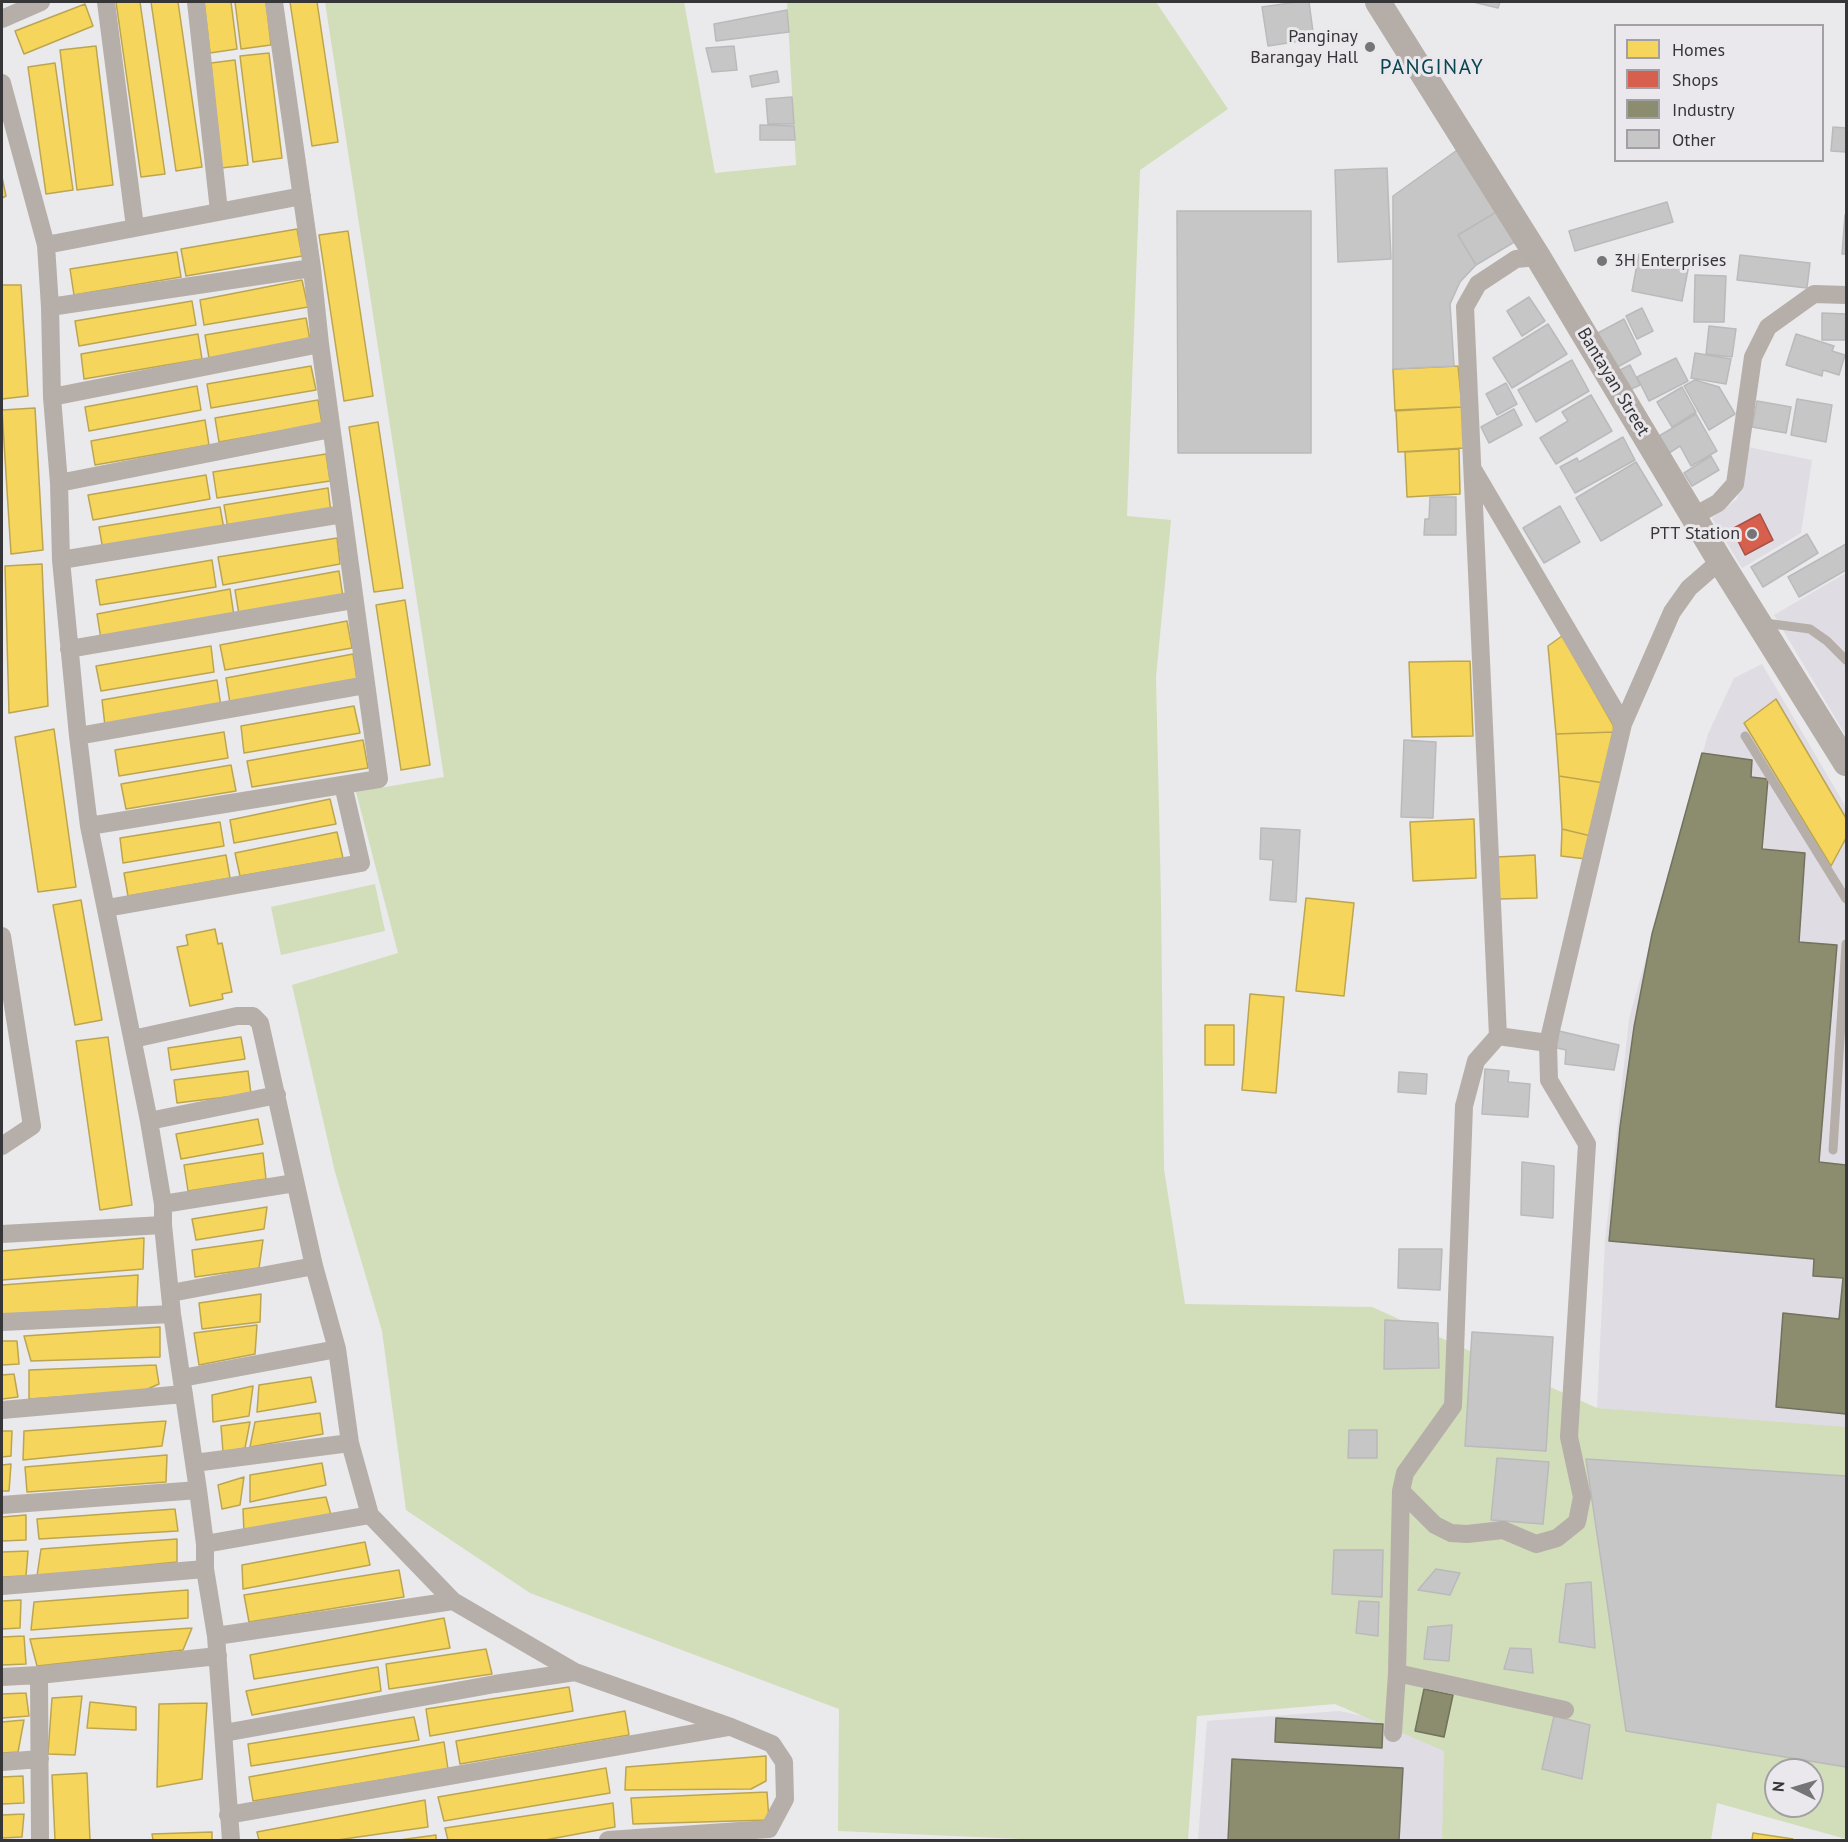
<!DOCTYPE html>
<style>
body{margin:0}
#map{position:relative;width:1848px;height:1842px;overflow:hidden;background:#eae9eb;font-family:"PT Sans",sans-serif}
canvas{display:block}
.frame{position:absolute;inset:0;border:3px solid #363537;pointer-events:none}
.legend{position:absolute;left:1614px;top:24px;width:210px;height:138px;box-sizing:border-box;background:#eae8ec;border:2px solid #a2a0a4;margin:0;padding:8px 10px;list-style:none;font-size:18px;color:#363537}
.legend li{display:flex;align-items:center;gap:12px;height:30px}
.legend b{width:30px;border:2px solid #a2a0a4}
.north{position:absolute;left:1764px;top:1758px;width:60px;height:60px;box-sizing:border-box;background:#eae8ec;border:2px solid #a2a0a4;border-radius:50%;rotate:275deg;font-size:16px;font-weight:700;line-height:24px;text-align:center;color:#363537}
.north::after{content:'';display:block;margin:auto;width:21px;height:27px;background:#757476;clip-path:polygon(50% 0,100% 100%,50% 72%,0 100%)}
</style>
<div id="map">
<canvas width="1848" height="1842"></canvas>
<div class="frame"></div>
<ul class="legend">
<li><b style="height:16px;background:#f6d55c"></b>Homes</li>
<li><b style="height:16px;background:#d6604d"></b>Shops</li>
<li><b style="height:16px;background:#8c8c6e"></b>Industry</li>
<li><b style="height:16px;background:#c7c6c7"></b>Other</li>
</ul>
<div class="north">N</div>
</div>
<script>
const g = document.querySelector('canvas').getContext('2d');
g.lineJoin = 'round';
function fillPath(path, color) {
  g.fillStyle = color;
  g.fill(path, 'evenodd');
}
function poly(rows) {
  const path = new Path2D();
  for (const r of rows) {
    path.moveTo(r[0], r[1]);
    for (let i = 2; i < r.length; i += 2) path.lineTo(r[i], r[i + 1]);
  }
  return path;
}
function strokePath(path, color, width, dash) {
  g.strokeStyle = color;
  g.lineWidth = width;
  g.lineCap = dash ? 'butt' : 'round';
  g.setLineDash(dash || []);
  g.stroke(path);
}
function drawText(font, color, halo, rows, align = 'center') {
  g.font = font + ' "PT Sans",sans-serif';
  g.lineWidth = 6;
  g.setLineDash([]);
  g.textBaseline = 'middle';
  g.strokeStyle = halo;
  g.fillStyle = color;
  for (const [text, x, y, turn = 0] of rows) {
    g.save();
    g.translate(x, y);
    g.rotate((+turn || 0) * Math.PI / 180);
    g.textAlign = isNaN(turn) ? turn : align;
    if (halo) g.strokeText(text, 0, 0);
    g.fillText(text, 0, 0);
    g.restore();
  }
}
const built = poly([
 [1748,447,1812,460,1801,533,1742,568,1712,518,1737,499],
 [1846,573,1846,736,1774,615],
 [1762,664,1846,807,1846,1431,1597,1408,1605,1241,1629,1019,1708,734,1734,678],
 [1339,1711,1450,1734,1446,1840,1198,1840,1207,1721]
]);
const green = poly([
 [325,2,684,2,715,173,796,165,787,2,1156,2,1228,109,1140,170,1127,516,1171,520,1156,677,1161,901,1164,1169,1185,1304,1372,1307,1597,1408,1846,1427,1846,1839,1717,1803,1711,1840,1442,1840,1444,1751,1335,1704,1197,1716,1188,1840,1046,1840,838,1831,839,1709,530,1593,406,1510,382,1331,335,1172,292,985,398,953,356,792,444,777],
 [1776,1770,1812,1770,1812,1806,1776,1806],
 [375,884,385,931,281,955,271,907]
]);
const homes = poly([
 [116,2,140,2,165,174,141,177,116,2],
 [151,2,178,2,202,167,176,171,151,2],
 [204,2,231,2,237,49,210,53,204,2],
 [235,2,266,2,271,45,241,49,235,2],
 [290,2,317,2,338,142,312,146,290,2],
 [85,4,93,26,24,54,15,31,85,4],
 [96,46,113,185,77,190,60,50,96,46],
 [269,53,282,158,253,162,240,56,269,53],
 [235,60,248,165,221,168,211,63,235,60],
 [55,63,73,190,46,194,28,67,55,63],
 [2,177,6,196,2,198,2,177],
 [297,229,302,256,186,276,181,249,297,229],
 [348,231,373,396,344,401,319,235,348,231],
 [177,252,181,277,74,295,70,269,177,252],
 [302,280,308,307,204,325,200,300,302,280],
 [2,285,21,285,28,396,2,399,2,285],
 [192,301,196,325,79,346,75,321,192,301],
 [306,318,310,340,209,358,205,335,306,318],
 [198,334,202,359,84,379,81,354,198,334],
 [311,366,316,390,211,408,207,384,311,366],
 [1458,366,1462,407,1395,411,1393,369,1458,366],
 [197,386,201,410,89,431,85,407,197,386],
 [318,400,322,424,219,442,215,418,318,400],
 [1462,407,1465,448,1398,452,1396,410,1462,407],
 [35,408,43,550,11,554,2,410,35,408],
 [205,420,209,445,95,465,91,441,205,420],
 [378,422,403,588,374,592,349,427,378,422],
 [1459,449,1460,494,1407,497,1405,452,1459,449],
 [326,454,330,481,217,498,213,472,326,454],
 [206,475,210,499,93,520,88,495,206,475],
 [328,488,331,513,228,529,224,505,328,488],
 [220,507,224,529,103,550,99,527,220,507],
 [337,538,340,564,223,585,218,557,337,538],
 [212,560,216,587,100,605,96,580,212,560],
 [42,564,48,706,9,713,5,566,42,564],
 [339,571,343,597,239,615,235,590,339,571],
 [230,589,234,616,101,639,97,614,230,589],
 [405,600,430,765,401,770,376,605,405,600],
 [347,621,352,648,225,670,220,645,347,621],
 [1562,636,1613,725,1614,732,1556,734,1548,646,1562,636],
 [211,646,214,672,101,691,96,666,211,646],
 [353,654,357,680,230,703,226,678,353,654],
 [1470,661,1473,736,1412,737,1409,662,1470,661],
 [217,680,221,707,105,726,102,700,217,680],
 [1776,699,1846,818,1846,838,1831,866,1744,723,1776,699],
 [354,706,360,733,244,753,241,726,354,706],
 [54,729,76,887,38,892,15,737,54,729],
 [224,732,228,758,119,776,115,750,224,732],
 [1614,732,1604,783,1559,776,1556,734,1614,732],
 [363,740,368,768,252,787,247,761,363,740],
 [231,765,236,791,126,809,121,784,231,765],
 [1559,776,1604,783,1591,836,1562,829,1559,776],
 [330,799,336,824,234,843,230,820,330,799],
 [1474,819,1476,878,1413,881,1410,822,1474,819],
 [220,822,224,846,123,863,120,838,220,822],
 [1562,829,1591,836,1586,859,1561,856,1562,829],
 [337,832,343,858,240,876,235,853,337,832],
 [226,855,230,878,128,896,124,873,226,855],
 [1535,855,1537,898,1499,899,1497,857,1535,855],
 [1306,898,1354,903,1344,996,1296,991,1306,898],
 [81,900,102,1020,75,1025,53,905,81,900],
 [215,929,218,944,222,943,232,992,222,994,223,999,190,1006,177,947,188,945,186,935,215,929],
 [1250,994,1284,997,1276,1093,1242,1090,1250,994],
 [1205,1025,1234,1025,1234,1065,1205,1065,1205,1025],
 [108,1037,132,1205,100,1210,76,1041,108,1037],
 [241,1037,245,1059,171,1070,168,1048,241,1037],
 [248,1071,251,1094,177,1103,174,1080,248,1071],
 [258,1119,263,1144,181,1159,176,1134,258,1119],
 [263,1153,266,1179,188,1191,184,1165,263,1153],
 [267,1207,264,1229,196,1240,192,1219,267,1207],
 [144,1238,143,1269,2,1280,2,1251,144,1238],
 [263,1240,259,1268,195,1277,192,1250,263,1240],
 [138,1275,137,1307,2,1315,2,1285,138,1275],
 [261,1294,260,1322,202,1329,199,1303,261,1294],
 [257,1325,255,1354,199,1365,194,1333,257,1325],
 [160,1327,160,1357,31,1361,24,1336,160,1327],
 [2,1341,17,1341,19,1364,2,1365,2,1341],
 [156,1365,159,1384,143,1391,29,1399,29,1370,156,1365],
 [14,1374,18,1397,2,1399,2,1375,14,1374],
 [311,1377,316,1402,257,1412,259,1385,311,1377],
 [253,1386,249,1416,213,1422,212,1395,253,1386],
 [320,1413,323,1434,250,1447,255,1422,320,1413],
 [166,1421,162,1446,23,1460,24,1431,166,1421],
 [250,1422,245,1448,223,1452,221,1426,250,1422],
 [2,1431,12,1431,11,1456,2,1457,2,1431],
 [167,1455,166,1482,27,1492,25,1467,167,1455],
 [322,1463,326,1485,250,1502,250,1475,322,1463],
 [11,1464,9,1491,2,1491,2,1465,11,1464],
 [244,1477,240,1505,222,1509,218,1485,244,1477],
 [326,1497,332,1519,244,1533,243,1509,326,1497],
 [175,1509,178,1531,39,1539,37,1519,175,1509],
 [26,1515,26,1540,2,1541,2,1517,26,1515],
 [177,1539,177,1562,37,1576,41,1549,177,1539],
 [365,1542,370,1565,243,1589,242,1565,365,1542],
 [28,1551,26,1576,2,1577,2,1552,28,1551],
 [399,1570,404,1597,249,1622,244,1595,399,1570],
 [188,1590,188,1618,31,1630,34,1602,188,1590],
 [21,1600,20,1628,2,1629,2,1601,21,1600],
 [444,1618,450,1648,254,1679,250,1655,444,1618],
 [192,1628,183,1650,37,1666,30,1639,192,1628],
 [24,1636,26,1664,2,1665,2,1637,24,1636],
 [486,1649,492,1674,389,1689,386,1664,486,1649],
 [378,1667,381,1691,252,1715,246,1691,378,1667],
 [569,1687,573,1711,430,1736,426,1709,569,1687],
 [26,1693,29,1716,2,1718,2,1694,26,1693],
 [82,1696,75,1755,48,1754,52,1698,82,1696],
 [90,1702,136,1707,136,1730,87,1728,90,1702],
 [207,1703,202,1779,157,1787,159,1704,207,1703],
 [625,1711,629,1735,460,1764,456,1741,625,1711],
 [414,1717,419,1740,251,1766,248,1744,414,1717],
 [24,1720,18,1752,2,1753,2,1722,24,1720],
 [444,1742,448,1769,253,1801,249,1777,444,1742],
 [766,1756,766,1781,751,1789,625,1790,626,1767,766,1756],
 [606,1768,610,1793,444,1821,438,1797,606,1768],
 [87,1773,90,1840,55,1840,52,1775,87,1773],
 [23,1776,24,1803,2,1804,2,1777,23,1776],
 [767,1792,769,1820,633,1824,631,1798,767,1792],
 [425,1800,428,1827,337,1840,259,1840,257,1832,425,1800],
 [613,1803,615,1827,545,1840,448,1840,445,1828,613,1803],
 [24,1814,22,1837,2,1838,2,1815,24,1814],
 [212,1832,212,1840,153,1840,152,1834,212,1832],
 [1753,1833,1793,1839,1793,1840,1752,1840,1753,1833],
 [436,1835,436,1840,399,1840,436,1835]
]);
const shops = poly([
 [1760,514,1773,540,1745,555,1732,529,1760,514]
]);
const industry = poly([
 [1702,753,1752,760,1751,777,1768,779,1762,849,1805,853,1799,942,1837,945,1819,1162,1846,1165,1846,1414,1776,1407,1783,1313,1839,1319,1843,1278,1813,1276,1814,1259,1609,1241,1620,1127,1634,1027,1652,934,1702,753],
 [1424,1689,1453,1695,1444,1737,1415,1731,1424,1689],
 [1276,1718,1383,1724,1382,1748,1275,1742,1276,1718],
 [1232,1759,1403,1768,1399,1840,1228,1840,1232,1759]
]);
const building = poly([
 [1297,2,1309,2,1314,39,1268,46,1262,7,1297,2],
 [1473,2,1500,2,1498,8,1473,2],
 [787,10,789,32,716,41,714,24,787,10],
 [734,46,737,70,712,72,706,48,734,46],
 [777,71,779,82,752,87,750,76,777,71],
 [792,97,794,124,768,124,766,99,792,97],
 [760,125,794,126,795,140,760,140,760,125],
 [1833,127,1846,128,1846,152,1831,151,1833,127],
 [1460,148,1498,211,1458,235,1476,265,1460,282,1450,304,1454,366,1393,369,1393,196,1460,148],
 [1387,168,1391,259,1338,262,1335,170,1387,168],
 [1667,202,1673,222,1575,251,1569,231,1667,202],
 [1177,211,1311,211,1311,453,1178,453,1177,211],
 [1498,211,1516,241,1476,265,1458,235,1498,211],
 [1845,215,1846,215,1846,254,1842,254,1845,215],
 [1639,254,1689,264,1682,301,1632,291,1639,254],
 [1740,255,1810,263,1807,288,1737,280,1740,255],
 [1695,275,1726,276,1724,322,1694,322,1695,275],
 [1529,297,1545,321,1522,336,1507,311,1529,297],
 [1642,308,1653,331,1637,339,1626,316,1642,308],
 [1822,313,1846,314,1845,340,1822,340,1822,313],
 [1624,319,1641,354,1614,369,1596,334,1624,319],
 [1548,324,1567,354,1512,388,1493,358,1548,324],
 [1709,326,1736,329,1732,357,1706,354,1709,326],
 [1796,334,1834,346,1832,351,1845,355,1839,375,1823,370,1822,376,1786,365,1796,334],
 [1695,353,1731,359,1726,384,1691,378,1695,353],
 [1676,358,1688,381,1649,401,1637,377,1676,358],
 [1572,360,1589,391,1536,422,1518,390,1572,360],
 [1630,365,1640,385,1627,391,1618,371,1630,365],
 [1695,380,1719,387,1735,414,1709,430,1684,386,1695,380],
 [1506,383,1517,404,1497,415,1486,394,1506,383],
 [1682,387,1696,412,1672,427,1657,402,1682,387],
 [1591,395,1612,431,1556,464,1540,438,1568,421,1562,412,1591,395],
 [1797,399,1832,405,1826,442,1791,435,1797,399],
 [1757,401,1791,407,1786,433,1752,427,1757,401],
 [1514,409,1522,425,1489,443,1481,427,1514,409],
 [1696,414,1717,451,1691,466,1680,446,1669,453,1659,436,1696,414],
 [1623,437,1635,460,1575,493,1560,467,1577,458,1579,462,1623,437],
 [1711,456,1719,470,1692,486,1684,473,1711,456],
 [1636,462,1662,505,1601,541,1576,498,1636,462],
 [1430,497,1456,497,1456,535,1424,535,1425,519,1429,519,1430,497],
 [1560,506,1580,542,1544,563,1523,528,1560,506],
 [1807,534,1818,553,1763,587,1751,567,1807,534],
 [1846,544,1846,570,1799,597,1788,577,1846,544],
 [1404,740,1436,742,1433,818,1401,817,1404,740],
 [1261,828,1300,830,1296,902,1270,900,1273,860,1260,859,1261,828],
 [1559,1031,1619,1045,1614,1070,1565,1064,1566,1050,1557,1048,1559,1031],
 [1485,1069,1509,1071,1508,1082,1530,1084,1528,1117,1482,1114,1485,1069],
 [1399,1072,1427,1074,1426,1094,1398,1092,1399,1072],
 [1522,1162,1554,1166,1553,1218,1521,1215,1522,1162],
 [1399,1249,1442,1249,1440,1290,1398,1288,1399,1249],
 [1385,1320,1438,1323,1439,1368,1384,1369,1385,1320],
 [1472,1332,1553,1337,1546,1451,1465,1446,1472,1332],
 [1349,1430,1377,1430,1377,1458,1348,1458,1349,1430],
 [1497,1458,1549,1462,1543,1524,1491,1520,1497,1458],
 [1586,1459,1846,1476,1846,1767,1626,1731,1586,1459],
 [1334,1550,1383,1550,1382,1597,1332,1594,1334,1550],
 [1436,1569,1460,1573,1450,1595,1418,1590,1436,1569],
 [1591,1582,1595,1648,1559,1642,1566,1584,1591,1582],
 [1359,1601,1379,1602,1378,1636,1356,1633,1359,1601],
 [1452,1625,1449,1661,1424,1659,1428,1627,1452,1625],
 [1510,1648,1531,1649,1533,1673,1504,1669,1510,1648],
 [1554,1716,1590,1725,1582,1779,1542,1769,1554,1716]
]);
const service = poly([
 [1765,623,1810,629,1827,641,1846,660],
 [1745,736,1846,899],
 [1833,1150,1846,944]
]);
const minor = poly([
 [106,2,135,227],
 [196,2,219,211],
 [2,19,41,2],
 [2,83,46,245,50,307,52,397,59,483,61,560,78,736,89,826,149,1121,163,1204,163,1225,172,1314,198,1490,205,1544,205,1569,216,1636,231,1840],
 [46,245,302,196],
 [1538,257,1516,259,1478,284,1465,307,1498,1036,1476,1061,1464,1106,1453,1406,1405,1473,1401,1491,1435,1525,1451,1533,1467,1534,1503,1530,1536,1544,1557,1538,1577,1522,1582,1497,1569,1437,1587,1144,1549,1080,1548,1043,1623,724,1672,612,1689,588,1720,561],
 [50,307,312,268],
 [52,397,320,344],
 [1474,471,1623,724],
 [59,483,331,429],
 [1694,516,1718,503,1735,484,1753,357,1768,327,1814,294,1846,295],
 [61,560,343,514],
 [69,649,354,600],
 [78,736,366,685],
 [89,826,379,779,320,344,312,268,274,2],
 [107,908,361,863,343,785],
 [2,936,32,1126,2,1146],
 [1498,1036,1548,1043],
 [133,1039,237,1016,253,1016,260,1023,314,1266,337,1349,350,1443,370,1515,453,1601,575,1672,731,1727,772,1744,784,1762,785,1799,769,1829,608,1840],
 [149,1121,277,1095],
 [163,1204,295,1183],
 [2,1234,163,1225],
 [171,1293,314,1266],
 [2,1322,172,1314],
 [182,1378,337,1349],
 [2,1410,184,1394],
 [194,1463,350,1443],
 [2,1505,198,1490],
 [205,1544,370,1515],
 [2,1586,205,1569],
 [216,1636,453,1601],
 [1397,1673,1565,1710],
 [39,1675,40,1840],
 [2,1677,39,1675,218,1656],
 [224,1733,495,1684,575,1672],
 [1393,1733,1397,1673,1401,1491],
 [2,1762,40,1759],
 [228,1815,729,1727]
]);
const secondary = poly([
 [1378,2,1538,257,1720,561,1846,763]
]);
const markers = [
 [1370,47,6,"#757476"],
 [1602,261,6,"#757476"],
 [1752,534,6,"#757476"]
];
const poiNames = [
 ["Panginay",1358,37],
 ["Barangay Hall",1358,58],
 ["3H Enterprises",1614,261,"left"],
 ["PTT Station",1740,534]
];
const streetNames = [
 ["Bantayan Street",1613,382,59]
];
const quarterNames = [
 ["PANGINAY",1432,68]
];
fillPath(built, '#e0dce3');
fillPath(green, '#d1deb9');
fillPath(homes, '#f6d55c');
strokePath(homes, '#bca551', 1.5);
fillPath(shops, '#d6604d');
strokePath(shops, '#a65346', 1.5);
fillPath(industry, '#8c8c6e');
strokePath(industry, '#72725e', 1.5);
fillPath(building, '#c7c6c7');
strokePath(building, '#bab9bb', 1.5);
strokePath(service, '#b6aea9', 9);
strokePath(minor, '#b6aea9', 18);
strokePath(secondary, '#b5ada7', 26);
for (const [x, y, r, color] of markers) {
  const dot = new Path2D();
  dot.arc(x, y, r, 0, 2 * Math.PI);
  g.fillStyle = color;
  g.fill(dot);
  strokePath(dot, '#eae8ec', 2);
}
drawText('18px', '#363537', '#eae8ec', poiNames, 'right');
drawText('18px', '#363537', '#eae8ec', streetNames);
g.letterSpacing = '1.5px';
drawText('21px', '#074550', '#eae8ec', quarterNames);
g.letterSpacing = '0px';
</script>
